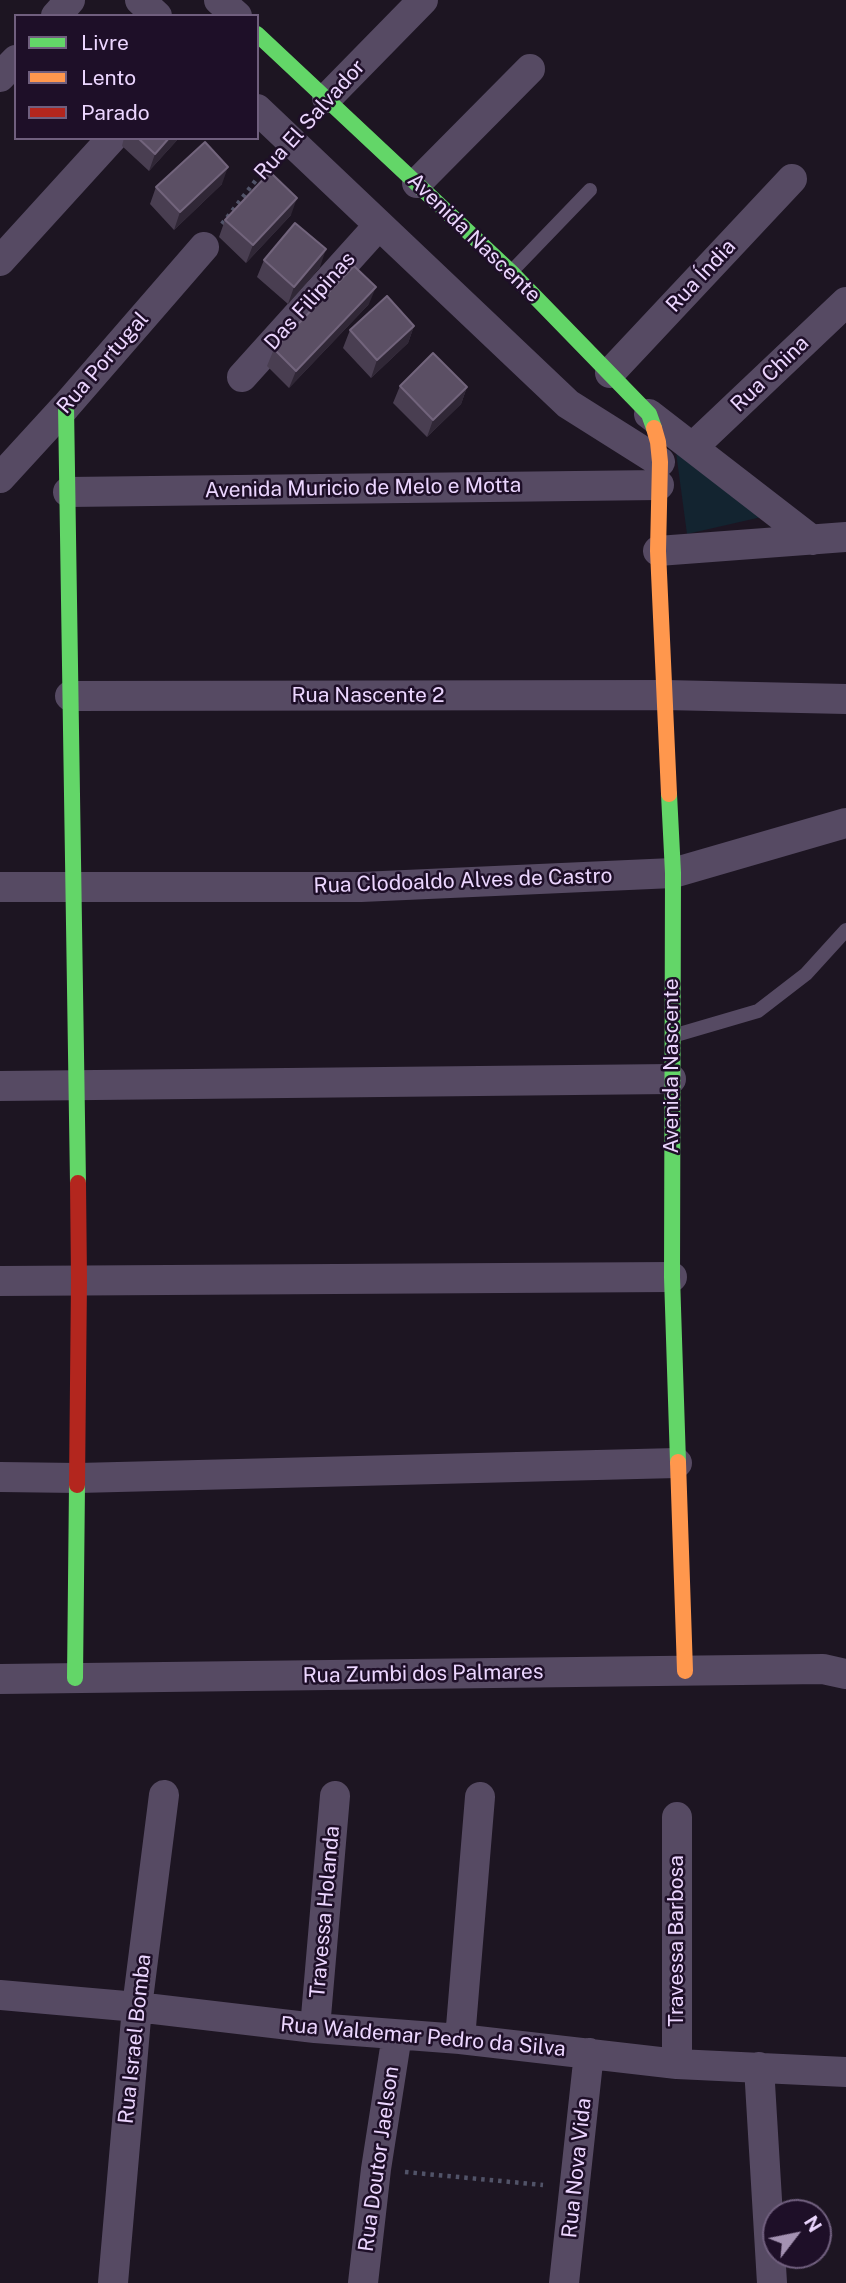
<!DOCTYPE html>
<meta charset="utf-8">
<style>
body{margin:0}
#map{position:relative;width:846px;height:2283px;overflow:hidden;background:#1d1522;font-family:"Public Sans",sans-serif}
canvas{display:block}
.legend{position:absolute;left:14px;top:14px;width:245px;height:126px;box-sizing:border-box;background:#1e0f28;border:2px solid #705f7e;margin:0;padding:9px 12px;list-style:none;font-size:21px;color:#ecd6ff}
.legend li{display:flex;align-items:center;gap:14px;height:35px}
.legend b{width:35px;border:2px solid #705f7e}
.north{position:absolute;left:762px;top:2199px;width:70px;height:70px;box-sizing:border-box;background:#1e0f28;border:2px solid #705f7e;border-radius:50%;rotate:58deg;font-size:19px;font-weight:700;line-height:28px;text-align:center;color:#ecd6ff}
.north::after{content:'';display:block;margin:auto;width:24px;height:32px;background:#a492b2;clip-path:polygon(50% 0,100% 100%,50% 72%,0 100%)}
</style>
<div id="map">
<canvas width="846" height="2283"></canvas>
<ul class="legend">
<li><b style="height:9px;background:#63d668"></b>Livre</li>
<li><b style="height:9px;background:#ff974d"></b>Lento</li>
<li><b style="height:9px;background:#b3261e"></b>Parado</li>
</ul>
<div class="north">N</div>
</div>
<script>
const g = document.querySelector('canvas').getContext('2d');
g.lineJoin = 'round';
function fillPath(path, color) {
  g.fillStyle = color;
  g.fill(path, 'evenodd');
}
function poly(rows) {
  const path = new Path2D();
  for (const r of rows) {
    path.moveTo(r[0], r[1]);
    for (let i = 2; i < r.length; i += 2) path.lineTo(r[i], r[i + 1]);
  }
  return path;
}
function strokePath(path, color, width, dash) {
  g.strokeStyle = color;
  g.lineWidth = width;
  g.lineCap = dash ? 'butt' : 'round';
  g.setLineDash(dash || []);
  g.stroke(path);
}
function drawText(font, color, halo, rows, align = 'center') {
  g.font = font + ' "Public Sans",sans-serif';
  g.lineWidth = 5;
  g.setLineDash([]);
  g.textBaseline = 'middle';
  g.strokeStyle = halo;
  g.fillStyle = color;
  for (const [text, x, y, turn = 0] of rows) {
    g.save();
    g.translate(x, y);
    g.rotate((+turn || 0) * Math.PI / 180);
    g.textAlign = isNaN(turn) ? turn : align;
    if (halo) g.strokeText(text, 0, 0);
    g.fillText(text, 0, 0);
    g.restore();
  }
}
const green = poly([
 [676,452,766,516,687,534]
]);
const path = poly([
 [222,224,270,162],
 [405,2172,543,2185]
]);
const lane = poly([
 [511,272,590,190],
 [676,1035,758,1011,806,974,846,930]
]);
const street = poly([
 [140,0,157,16],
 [219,0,237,16],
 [56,16,70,0],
 [0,77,16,60],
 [327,98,423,0],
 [257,109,568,404,660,462],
 [417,183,530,69],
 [0,261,112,138],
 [610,373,792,179],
 [242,377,379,225],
 [649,414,812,540],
 [693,447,846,302],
 [0,478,66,406,204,247],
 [68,492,659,485],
 [658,551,846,537],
 [70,696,665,695,846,699],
 [0,887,361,887,673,873,846,823],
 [0,1086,671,1079],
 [0,1281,672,1277],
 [0,1477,78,1478,677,1463],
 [0,1679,823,1669,846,1674],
 [0,1995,137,2007,315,2028,460,2039,677,2064,846,2072],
 [315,2028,335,1796],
 [460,2039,480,1797],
 [677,2064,677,1817],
 [759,2067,772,2283],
 [113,2283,137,2007,164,1795],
 [363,2283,376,2169,397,2035],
 [564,2283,589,2053]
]);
const fast = poly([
 [257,34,511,272,649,414,654,428],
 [66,406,78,1183],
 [669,794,673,873,672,1277,678,1462],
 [75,1678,77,1485]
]);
const slow = poly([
 [654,428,658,442,660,462,658,551,669,794],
 [678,1462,685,1671]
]);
const jam = poly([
 [77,1485,79,1280,78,1183]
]);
const wall = poly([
 [124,138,179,138,149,171,122,146],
 [222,184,174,230,150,204,156,187],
 [291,215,246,263,219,237,225,220],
 [264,260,320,267,288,304,257,277],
 [369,304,289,388,267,366,274,349],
 [414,326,408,343,371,378,343,348,350,330],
 [400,386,467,387,461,404,427,437,393,403]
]);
const shadedWall = poly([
 [169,138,179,138,149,171,155,154],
 [228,167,222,184,174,230,180,212],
 [297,198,291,215,246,263,253,245],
 [326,249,320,267,288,304,294,287],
 [376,287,369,304,289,388,296,371],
 [414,326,408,343,371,378,377,360],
 [467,387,461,404,427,437,433,420]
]);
const building = poly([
 [138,138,169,138,155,154,138,138],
 [205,142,228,167,180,212,156,187,205,142],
 [270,172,297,198,253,245,225,220,270,172],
 [295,223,326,249,294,287,264,260,295,223],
 [354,266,376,287,296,371,274,349,354,266],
 [387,296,414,326,377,360,350,330,387,296],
 [433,353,467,387,433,420,400,386,433,353]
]);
const streetNames = [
 ["Rua El Salvador",310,120,-48],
 ["Avenida Nascente",474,238,44],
 ["Rua Índia",701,276,-47],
 ["Das Filipinas",310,301,-48],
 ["Rua Portugal",103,363,-49],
 ["Rua China",770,374,-44],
 ["Avenida Muricio de Melo e Motta",363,488,-1],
 ["Rua Nascente 2",368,696],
 ["Rua Clodoaldo Alves de Castro",463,881,-2],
 ["Avenida Nascente",672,1066,-90],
 ["Rua Zumbi dos Palmares",423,1674,-1],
 ["Travessa Holanda",325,1912,-85],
 ["Travessa Barbosa",677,1941,-90],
 ["Rua Waldemar Pedro da Silva",423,2037,5],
 ["Rua Israel Bomba",135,2039,-84],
 ["Rua Doutor Jaelson",379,2159,-82],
 ["Rua Nova Vida",577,2168,-84]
];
fillPath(green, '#132430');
strokePath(path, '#515368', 4.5, [3.5, 5]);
strokePath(lane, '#564a63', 14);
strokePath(street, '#564a63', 30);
strokePath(fast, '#63d668', 16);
strokePath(slow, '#ff974d', 16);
strokePath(jam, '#b3261e', 16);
fillPath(wall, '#493e51');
fillPath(shadedWall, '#302736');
fillPath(building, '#5b4f64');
strokePath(building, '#72647c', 2);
drawText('21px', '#ecd6ff', '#1e0f28', streetNames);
</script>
